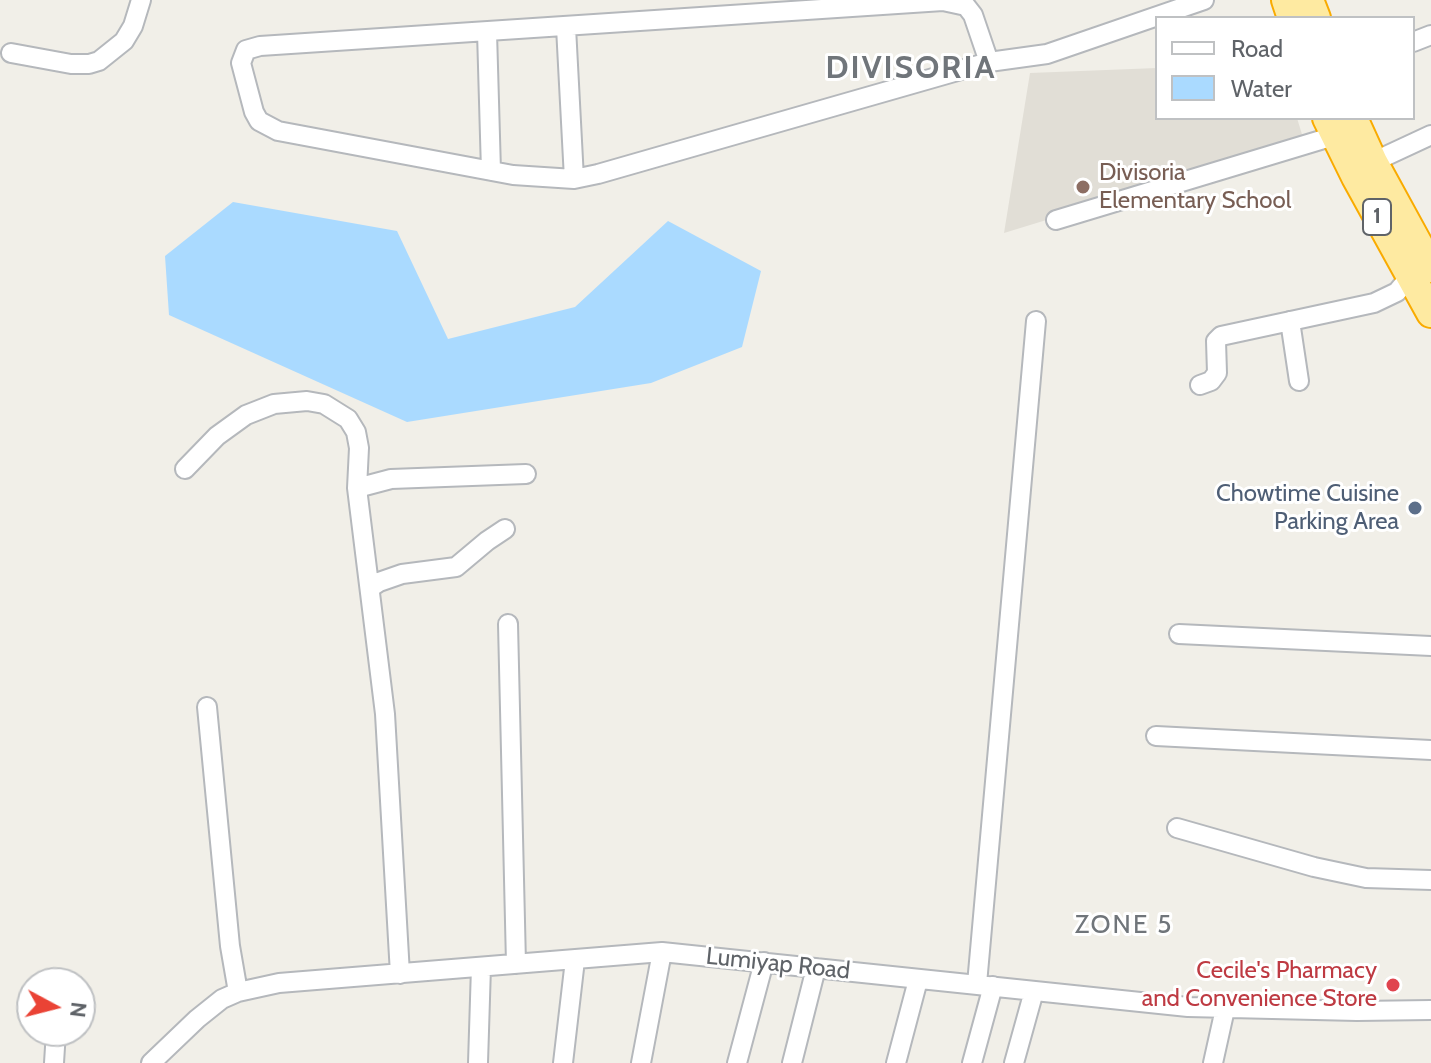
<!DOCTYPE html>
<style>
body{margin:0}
#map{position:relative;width:1431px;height:1063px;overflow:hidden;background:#f1efe8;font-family:Cabin,sans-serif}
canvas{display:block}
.legend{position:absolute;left:1155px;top:16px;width:260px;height:104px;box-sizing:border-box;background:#fff;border:2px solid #bfc1c3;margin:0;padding:10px 14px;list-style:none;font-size:24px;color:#5f6368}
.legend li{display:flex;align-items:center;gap:16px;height:40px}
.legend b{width:40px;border:2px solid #bfc1c3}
.north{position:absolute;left:16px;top:967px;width:80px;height:80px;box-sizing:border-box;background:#fff;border:2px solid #bfc1c3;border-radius:50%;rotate:97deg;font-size:22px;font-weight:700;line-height:32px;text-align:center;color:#5f6368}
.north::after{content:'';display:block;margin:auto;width:28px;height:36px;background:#ea4335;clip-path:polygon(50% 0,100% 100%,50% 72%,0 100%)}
</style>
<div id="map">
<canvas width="1431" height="1063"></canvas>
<ul class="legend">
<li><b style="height:10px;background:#fff"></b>Road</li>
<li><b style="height:22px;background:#aadaff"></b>Water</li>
</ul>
<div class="north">N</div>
</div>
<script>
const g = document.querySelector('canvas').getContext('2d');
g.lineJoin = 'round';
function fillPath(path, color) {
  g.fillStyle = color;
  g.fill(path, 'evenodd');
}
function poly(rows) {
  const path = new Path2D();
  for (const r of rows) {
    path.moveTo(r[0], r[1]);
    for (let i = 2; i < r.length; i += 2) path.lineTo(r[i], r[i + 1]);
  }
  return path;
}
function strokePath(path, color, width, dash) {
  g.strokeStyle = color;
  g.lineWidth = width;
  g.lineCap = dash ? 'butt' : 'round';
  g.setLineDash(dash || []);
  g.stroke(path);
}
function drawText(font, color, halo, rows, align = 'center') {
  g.font = font + ' Cabin,sans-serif';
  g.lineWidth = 6;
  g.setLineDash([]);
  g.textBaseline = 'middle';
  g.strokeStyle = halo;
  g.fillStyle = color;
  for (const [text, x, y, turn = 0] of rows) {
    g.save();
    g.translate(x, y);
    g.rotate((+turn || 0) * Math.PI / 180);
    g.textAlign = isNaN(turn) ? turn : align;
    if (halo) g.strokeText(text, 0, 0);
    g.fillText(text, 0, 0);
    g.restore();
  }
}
const education = poly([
 [1157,68,1157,118,1297,118,1304,141,1004,233,1030,73]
]);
const water = poly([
 [233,202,397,231,448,339,575,307,668,221,761,271,742,347,651,383,407,422,169,315,165,256]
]);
const minor = poly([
 [566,27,574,179],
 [487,32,491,171],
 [1413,42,1431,35],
 [11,53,71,64,89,64,99,61,124,41,133,26,141,0],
 [989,62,973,15,966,6,943,1,260,46,246,50,241,63,254,112,259,121,278,131,513,175,574,179,598,174,989,62,1047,54,1204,0],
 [1373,162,1431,135],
 [1056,220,1334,136],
 [1290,321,1299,381],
 [1200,385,1211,381,1217,373,1216,341,1221,336,1374,303,1397,292,1416,269],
 [185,469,217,436,246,415,274,404,307,401,324,404,348,419,356,432,359,448,357,488],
 [370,588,379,582,402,574,456,567,487,541,505,529],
 [508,624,516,964],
 [1179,634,1431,646],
 [207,707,230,946,238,992],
 [1156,736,1431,750],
 [1177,828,1314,867,1366,878,1431,880],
 [400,974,385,714,357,488,391,479,526,474],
 [977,984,1036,321],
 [54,1063,56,1031],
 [151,1063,197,1019,222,999,238,992,279,983,662,952,1188,1007,1357,1011,1431,1010],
 [478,1063,481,967],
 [563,1063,575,960],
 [641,1063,662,952],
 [737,1063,764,962],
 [792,1063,816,968],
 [896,1063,918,980],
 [972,1063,993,986],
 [1014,1063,1034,991],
 [1213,1063,1225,1009]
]);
const trunk = poly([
 [1286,0,1292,18],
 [1309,0,1316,18],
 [1327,118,1356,177,1431,313],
 [1353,118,1373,162,1431,268]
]);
const markers = [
 [1083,187,8,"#8d6e63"],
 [1415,508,8,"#5c6f8a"],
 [1393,985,8,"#e0444e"]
];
const shields = [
 [1377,217,28]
];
const shieldNames = [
 ["1",1377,217]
];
const educationNames = [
 ["Divisoria",1099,173],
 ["Elementary School",1099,201]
];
const serviceNames = [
 ["Chowtime Cuisine",1399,494],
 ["Parking Area",1399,522]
];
const streetNames = [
 ["Lumiyap Road",778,964,6]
];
const healthNames = [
 ["Cecile's Pharmacy",1377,971],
 ["and Convenience Store",1377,999]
];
const neighbourhoodNames = [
 ["ZONE 5",1124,925]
];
const districtNames = [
 ["DIVISORIA",911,69]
];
fillPath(education, '#e1ded6');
fillPath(water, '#aadaff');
strokePath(minor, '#b5b8bc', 22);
strokePath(trunk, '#f9ab00', 32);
strokePath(minor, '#fff', 18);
strokePath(trunk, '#feeaa1', 28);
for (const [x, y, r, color] of markers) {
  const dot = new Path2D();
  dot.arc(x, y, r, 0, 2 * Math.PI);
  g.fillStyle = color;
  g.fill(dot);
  strokePath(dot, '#fff', 3);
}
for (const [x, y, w] of shields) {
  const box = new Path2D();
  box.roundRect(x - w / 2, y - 18, w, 36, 6);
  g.fillStyle = '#fff';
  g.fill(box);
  strokePath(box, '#5f6368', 2);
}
drawText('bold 22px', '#5f6368', null, shieldNames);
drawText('24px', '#785e54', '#fff', educationNames, 'left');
drawText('24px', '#4e5e75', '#fff', serviceNames, 'right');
drawText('24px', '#5f6368', '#fff', streetNames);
drawText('24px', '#be3a42', '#fff', healthNames, 'right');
g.letterSpacing = '2px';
drawText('26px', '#70757a', '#fff', neighbourhoodNames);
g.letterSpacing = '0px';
g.letterSpacing = '2px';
drawText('bold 32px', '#70757a', '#fff', districtNames);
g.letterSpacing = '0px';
</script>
